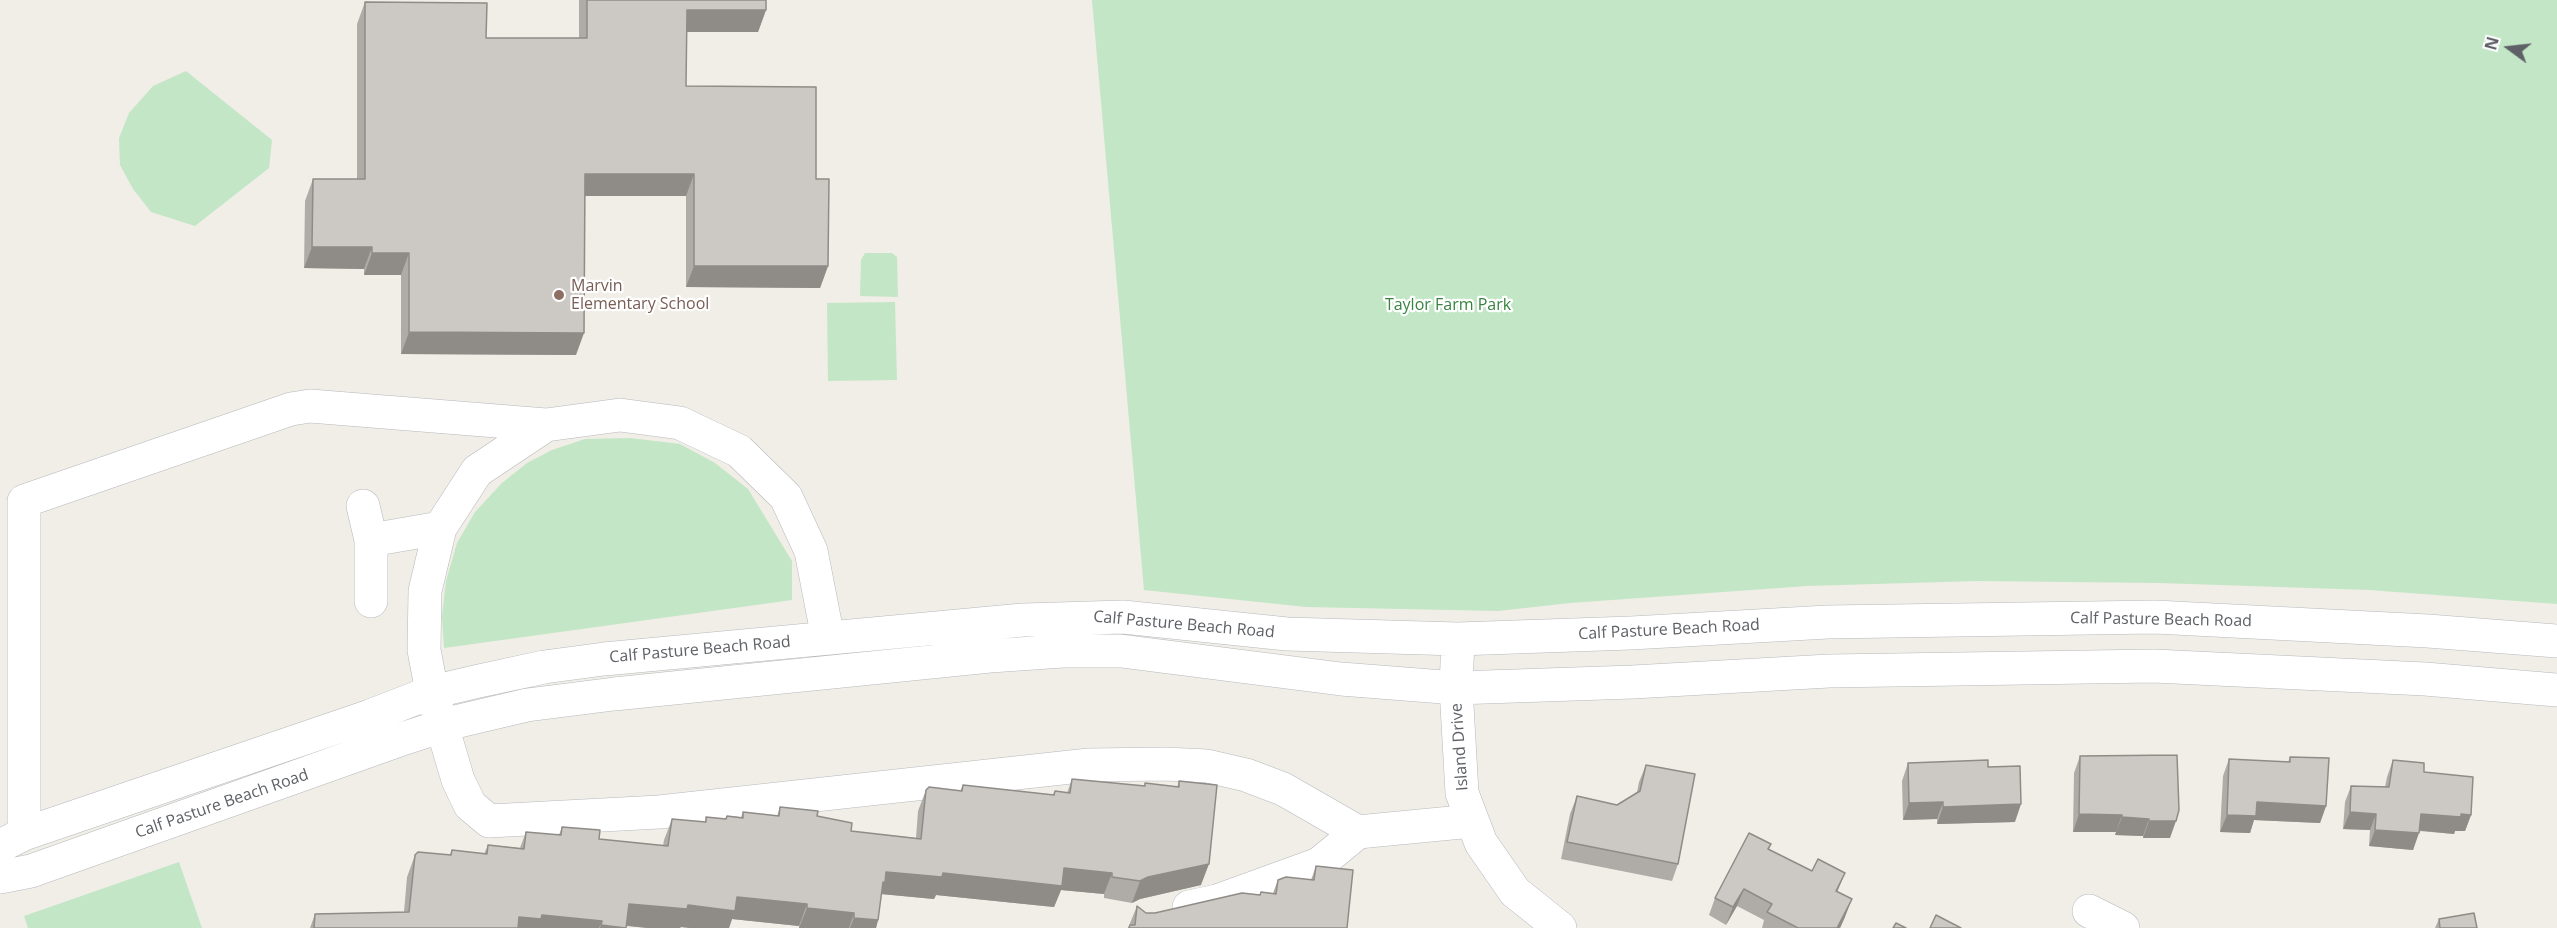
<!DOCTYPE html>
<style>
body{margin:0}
#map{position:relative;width:2557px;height:928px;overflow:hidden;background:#f0eee6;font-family:"Open Sans",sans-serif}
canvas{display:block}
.north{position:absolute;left:2479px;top:18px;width:60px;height:60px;-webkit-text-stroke:4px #fff;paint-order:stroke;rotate:285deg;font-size:16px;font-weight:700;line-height:24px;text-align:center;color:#5e6166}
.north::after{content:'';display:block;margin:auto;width:21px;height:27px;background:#5e6166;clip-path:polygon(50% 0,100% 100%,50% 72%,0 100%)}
</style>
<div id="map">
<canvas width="2557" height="928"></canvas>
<div class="north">N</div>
</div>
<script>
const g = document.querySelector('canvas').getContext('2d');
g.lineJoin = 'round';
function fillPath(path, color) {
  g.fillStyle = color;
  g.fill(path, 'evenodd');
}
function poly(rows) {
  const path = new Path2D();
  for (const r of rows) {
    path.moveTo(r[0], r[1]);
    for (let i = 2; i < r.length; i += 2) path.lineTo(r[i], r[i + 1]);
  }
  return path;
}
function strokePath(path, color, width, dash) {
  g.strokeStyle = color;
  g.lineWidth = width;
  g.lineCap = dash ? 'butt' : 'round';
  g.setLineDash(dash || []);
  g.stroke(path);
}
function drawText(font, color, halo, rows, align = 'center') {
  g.font = font + ' "Open Sans",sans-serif';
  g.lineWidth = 4.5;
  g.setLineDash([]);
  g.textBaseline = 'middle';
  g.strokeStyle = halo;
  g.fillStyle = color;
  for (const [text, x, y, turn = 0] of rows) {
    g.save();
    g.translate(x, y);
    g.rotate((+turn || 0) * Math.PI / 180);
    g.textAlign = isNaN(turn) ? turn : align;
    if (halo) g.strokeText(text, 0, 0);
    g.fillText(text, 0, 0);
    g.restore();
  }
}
const green = poly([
 [1092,0,2557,0,2557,604,2369,590,2159,583,1977,581,1807,586,1570,603,1498,611,1306,607,1144,590],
 [186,71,272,140,269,168,195,226,151,212,133,189,120,165,119,138,129,113,153,86],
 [865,253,892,253,897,257,898,297,860,296,861,260],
 [895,302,897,380,828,381,827,303],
 [630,438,680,444,715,463,748,489,792,561,792,600,444,648,442,617,446,581,457,543,475,512,502,483,527,463,552,450,585,439],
 [179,862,202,928,28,928,24,916]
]);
const minor = poly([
 [363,506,371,540,440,528],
 [371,601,371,540],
 [828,638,811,551,786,497,739,451,680,423,620,415,546,425,477,471,440,528,425,591,424,650,432,692,458,780,470,805,489,821,659,812,1089,765,1165,764,1207,766,1246,775,1283,789,1358,832,1472,821],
 [1458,639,1456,688,1462,793,1481,843,1515,892,1560,928],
 [24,834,24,501,291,409,310,406,546,425],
 [0,846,24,834,370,716,432,692,479,681,544,667,604,659,1023,620,1123,617,1287,634,1458,639,1631,633,1828,622,2155,617,2428,631,2557,641],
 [0,877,31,871,405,738,455,722,527,705,614,694,990,656,1063,651,1121,651,1341,679,1456,688,1633,682,1829,671,2154,666,2425,679,2557,690],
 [1189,907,1217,901,1319,864,1358,832],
 [2089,911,2123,928]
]);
const wall = poly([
 [579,0,766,0,766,10,758,32,686,32,686,86,816,179,828,266,820,288,686,287,686,196,585,196,576,355,401,354,401,275,364,275,364,269,304,268,305,201,313,179,357,179,357,24,365,2,486,38,579,38],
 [2080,756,2170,838,2143,838,2143,836,2115,835,2116,832,2073,832,2074,773],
 [2290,757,2326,806,2320,823,2254,820,2250,833,2220,832,2223,776,2229,759,2288,762],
 [2393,760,2424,772,2471,815,2465,831,2455,831,2454,834,2419,831,2413,850,2369,846,2370,830,2343,829,2345,802,2351,786,2385,787,2387,777],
 [1908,763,1988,767,2015,822,1937,824,1937,819,1903,820,1902,781],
 [1646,765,1678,864,1672,881,1561,859,1570,814,1577,796,1617,805,1637,792,1639,782],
 [1072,779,1144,786,1145,783,1177,787,1179,781,1201,885,1140,899,1132,903,1104,898,1104,894,1061,890,1054,907,936,895,934,899,881,894,878,920,876,928,799,928,799,926,732,919,729,928,690,928,681,927,680,928,647,928,626,926,626,928,310,928,315,914,404,912,407,877,415,855,450,855,452,850,484,854,488,845,520,848,526,832,559,835,562,827,599,839,663,846,664,840,672,819,705,822,706,817,726,819,727,816,741,817,743,812,777,816,780,807,817,816,851,831,916,838,918,811,926,790,960,791,963,785,1053,795,1055,791,1067,793],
 [1769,849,1837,892,1845,917,1840,928,1762,928,1764,920,1737,906,1726,925,1709,915,1715,898],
 [1316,866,1347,928,1128,928,1137,906,1146,913,1155,913,1260,895,1261,892,1273,893,1278,880,1311,880],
 [2439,919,2477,928,2435,928]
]);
const shadedWall = poly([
 [687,10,766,10,758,32,679,32],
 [585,174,694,174,686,196,577,196],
 [312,247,372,247,364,269,304,268],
 [372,253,409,253,401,275,364,275],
 [694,266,828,266,820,288,686,287],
 [409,332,584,333,576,355,401,354],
 [1943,802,1937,819,1903,820,1909,803],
 [2257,802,2326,806,2320,823,2254,820,2250,833,2220,832,2227,815],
 [2021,804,2015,822,1937,824,1943,807],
 [2350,812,2376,814,2370,830,2343,829],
 [2079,814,2122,815,2116,832,2073,832],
 [2421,814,2461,814,2471,815,2465,831,2455,831,2454,834,2415,830],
 [2122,817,2149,819,2143,836,2115,835],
 [2149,821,2176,821,2170,838,2143,838],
 [2375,830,2419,833,2413,850,2369,846],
 [1209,864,1201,885,1140,899,1132,903,1140,881,1148,877],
 [1064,868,1112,873,1104,894,1061,890,1054,907,936,895,934,899,881,894,875,904,886,872,943,873],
 [1845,873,1838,890,1829,908,1836,891],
 [1744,889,1737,906,1726,925,1733,907],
 [737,897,807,904,799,926,732,919,729,928,690,928,681,927,680,928,648,928,621,925,629,904,688,905],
 [1852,899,1845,917,1840,928,1837,928],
 [807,908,854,913,849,928,799,928],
 [542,915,602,921,599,928,515,928,519,917],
 [854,918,878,920,876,928,850,928],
 [601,925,624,928,600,928]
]);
const building = poly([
 [587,0,766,0,766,10,687,10,686,86,816,87,816,179,829,179,828,266,694,266,694,174,585,174,584,333,409,332,409,253,372,253,372,247,312,247,313,179,365,179,365,2,487,3,486,38,587,38,587,0],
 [2177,755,2179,810,2176,821,2149,821,2149,819,2122,817,2122,815,2079,814,2080,756,2177,755],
 [2290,757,2329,758,2326,806,2257,802,2256,816,2227,815,2229,759,2290,762,2290,757],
 [1988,760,1988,767,2020,766,2021,804,1943,807,1943,802,1909,803,1908,763,1988,760],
 [2393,760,2424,763,2424,772,2473,777,2471,815,2461,814,2461,817,2421,814,2419,833,2375,830,2376,814,2350,812,2351,786,2389,787,2393,760],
 [1646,765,1695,774,1678,864,1567,842,1577,796,1617,805,1640,791,1646,765],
 [1072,779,1145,786,1145,783,1179,787,1179,781,1217,785,1209,864,1148,877,1140,881,1112,877,1112,873,1064,868,1062,886,943,873,942,877,886,872,885,883,883,882,878,920,854,918,854,913,807,908,807,904,737,897,735,911,688,905,687,909,629,904,626,928,601,925,602,921,542,915,541,919,519,917,518,928,314,928,315,914,409,912,415,855,418,852,451,855,452,850,487,854,488,845,524,849,526,832,561,835,562,827,600,830,599,839,668,846,672,819,706,822,706,817,726,819,727,816,743,818,743,812,779,816,780,807,818,811,817,816,852,823,851,831,921,839,926,790,929,787,962,791,963,785,1054,795,1055,791,1070,793,1072,779],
 [1749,833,1771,844,1768,849,1812,871,1818,859,1845,873,1836,891,1852,899,1837,928,1798,928,1767,912,1772,904,1744,889,1733,907,1715,898,1749,833],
 [1316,866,1353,870,1347,928,1129,928,1130,925,1135,925,1137,906,1146,913,1155,913,1242,893,1260,895,1261,892,1276,894,1278,880,1286,877,1314,880,1316,866],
 [2474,913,2477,928,2440,928,2439,919,2474,913],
 [1936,915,1961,928,1930,928,1936,915],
 [1896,923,1906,928,1893,928,1896,923]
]);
const markers = [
 [559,295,6,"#8d6e63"]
];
const educationNames = [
 ["Marvin",571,286],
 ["Elementary School",571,304]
];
const parkNames = [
 ["Taylor Farm Park",1448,305]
];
const streetNames = [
 ["Calf Pasture Beach Road",2161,620,1],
 ["Calf Pasture Beach Road",1184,625,5],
 ["Calf Pasture Beach Road",1669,630,-3],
 ["Calf Pasture Beach Road",700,650,-5],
 ["Island Drive",1460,747,-94],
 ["Calf Pasture Beach Road",222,804,-19]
];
fillPath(green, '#c3e6c6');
strokePath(minor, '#b6b8bc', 34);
strokePath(minor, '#fff', 33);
fillPath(wall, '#afaca8');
fillPath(shadedWall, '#8f8c88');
fillPath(building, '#ccc8c3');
strokePath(building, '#8f8c88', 1.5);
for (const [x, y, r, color] of markers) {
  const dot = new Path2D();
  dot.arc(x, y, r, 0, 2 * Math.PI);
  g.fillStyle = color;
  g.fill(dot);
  strokePath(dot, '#fff', 2);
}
drawText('16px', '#785e54', '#fff', educationNames, 'left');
drawText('16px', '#378440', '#fff', parkNames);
drawText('16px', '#5e6166', '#fff', streetNames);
</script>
